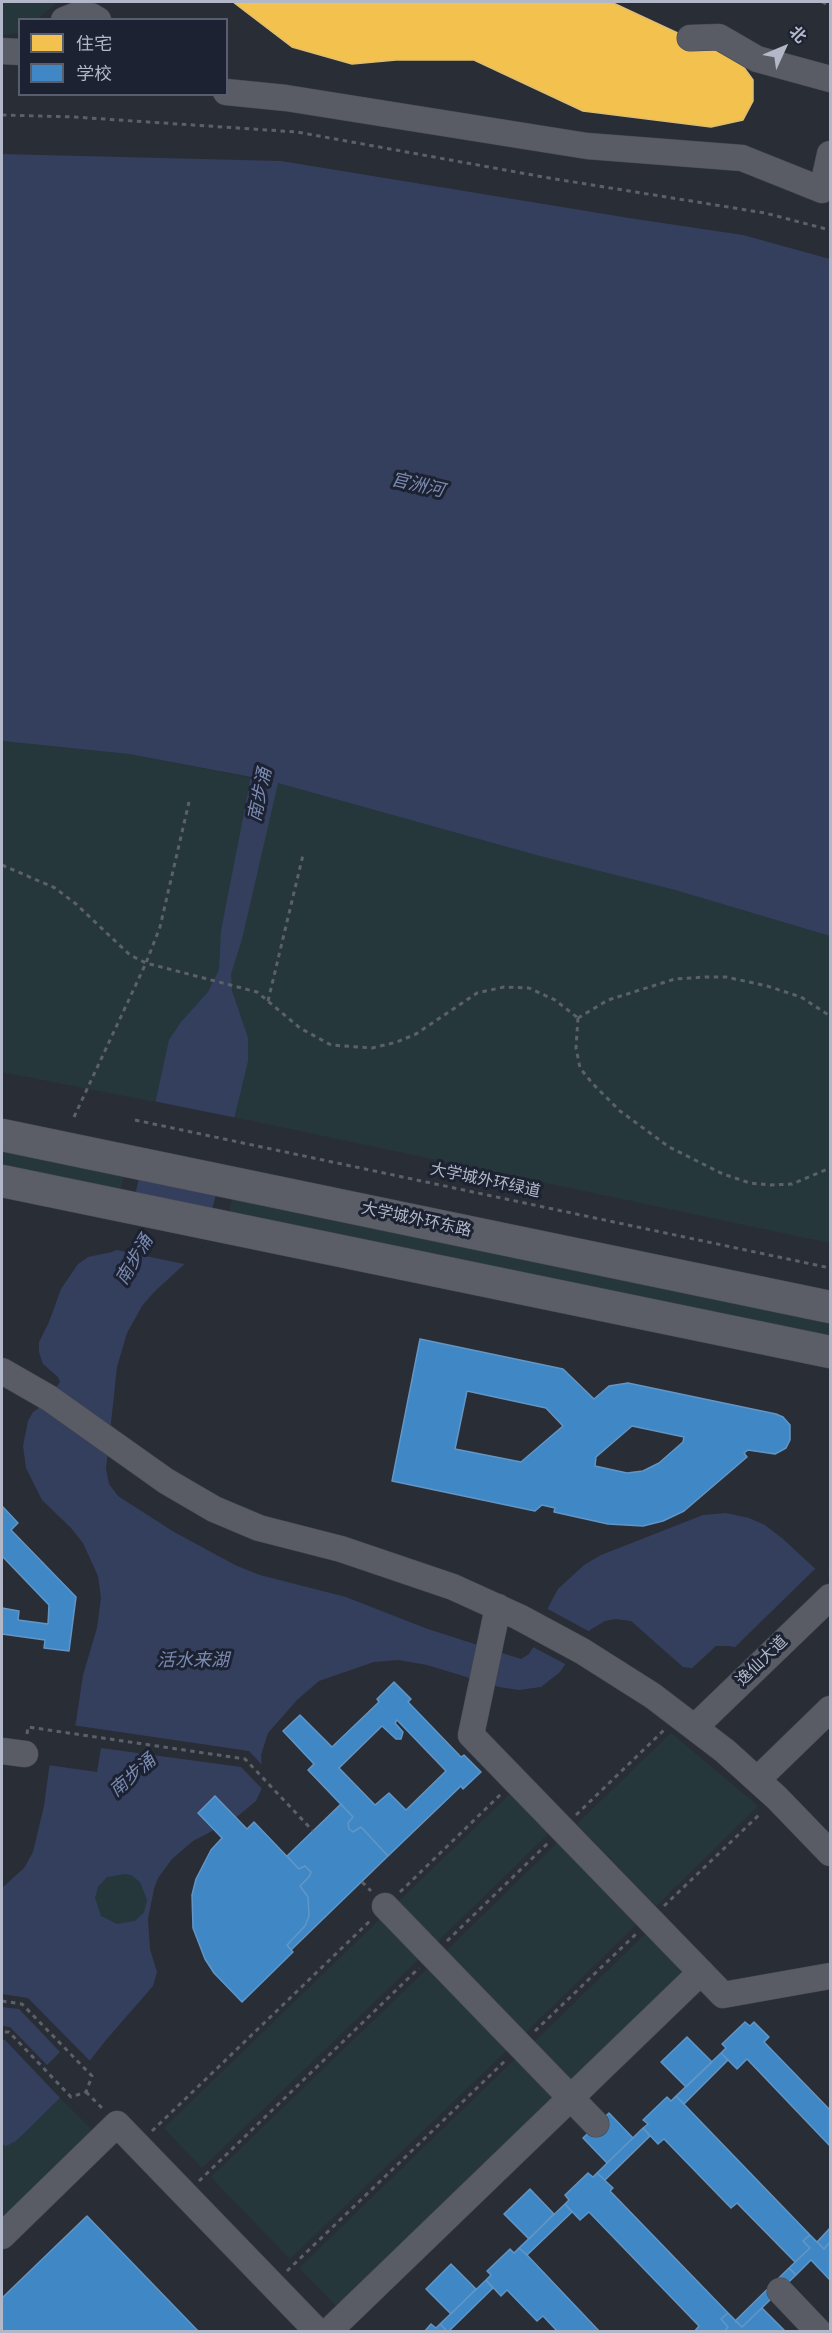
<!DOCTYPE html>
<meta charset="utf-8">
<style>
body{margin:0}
#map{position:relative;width:832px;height:2333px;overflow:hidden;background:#292d36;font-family:Overpass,"Noto Sans SC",sans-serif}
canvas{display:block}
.frame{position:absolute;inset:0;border:3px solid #b2b8c8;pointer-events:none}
.legend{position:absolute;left:18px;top:18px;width:210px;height:78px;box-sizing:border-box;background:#1c2231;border:2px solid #585e6d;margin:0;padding:8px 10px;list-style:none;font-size:18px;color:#b2b8c8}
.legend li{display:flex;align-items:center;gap:12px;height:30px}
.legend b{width:30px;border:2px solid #585e6d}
.north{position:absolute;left:754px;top:18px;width:60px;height:60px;-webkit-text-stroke:4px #1c2231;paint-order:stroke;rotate:46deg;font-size:16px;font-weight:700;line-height:24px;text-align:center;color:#b2b8c8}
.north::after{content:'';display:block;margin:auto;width:21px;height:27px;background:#b2b8c8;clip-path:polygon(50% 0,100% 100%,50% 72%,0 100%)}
</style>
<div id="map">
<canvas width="832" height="2333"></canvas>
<div class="frame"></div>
<ul class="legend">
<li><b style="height:16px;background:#f2c14e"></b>住宅</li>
<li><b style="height:16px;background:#3f88c5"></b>学校</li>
</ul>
<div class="north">北</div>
</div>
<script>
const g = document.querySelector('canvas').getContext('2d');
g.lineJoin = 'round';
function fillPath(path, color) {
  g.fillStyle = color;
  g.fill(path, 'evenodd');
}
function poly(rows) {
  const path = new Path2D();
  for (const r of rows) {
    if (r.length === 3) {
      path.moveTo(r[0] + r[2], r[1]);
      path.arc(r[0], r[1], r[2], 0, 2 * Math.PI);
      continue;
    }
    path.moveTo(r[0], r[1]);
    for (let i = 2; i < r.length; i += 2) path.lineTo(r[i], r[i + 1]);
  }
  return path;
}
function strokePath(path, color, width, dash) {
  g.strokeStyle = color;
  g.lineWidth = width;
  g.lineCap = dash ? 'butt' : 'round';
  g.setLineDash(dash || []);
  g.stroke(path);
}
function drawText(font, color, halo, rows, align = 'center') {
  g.font = font + ' Overpass,"Noto Sans SC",sans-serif';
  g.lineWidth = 6;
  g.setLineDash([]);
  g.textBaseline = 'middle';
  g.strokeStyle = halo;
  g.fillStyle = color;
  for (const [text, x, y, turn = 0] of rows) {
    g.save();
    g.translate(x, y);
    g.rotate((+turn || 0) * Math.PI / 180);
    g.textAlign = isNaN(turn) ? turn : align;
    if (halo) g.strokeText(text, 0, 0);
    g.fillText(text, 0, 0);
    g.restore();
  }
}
const green = poly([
 [2,2,58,2,37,19,20,20,19,33,2,35],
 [2,741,129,754,278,783,536,855,675,890,830,936,830,1243,248,1120,2,1072],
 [2,1151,124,1175,121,1190,2,1167],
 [232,1198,830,1322,830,1338,229,1213],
 [671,1733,758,1806,656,1906,577,1824],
 [510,1794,548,1834,437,1942,398,1902],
 [557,1843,636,1925,525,2033,446,1951],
 [121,1899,26],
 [380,1919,419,1959,202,2168,164,2128],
 [645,1934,684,1974,572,2082,534,2042],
 [427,1969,507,2050,290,2259,211,2177],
 [515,2059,554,2099,338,2308,299,2268],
 [60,2098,90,2128,91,2135,2,2222,2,2144,13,2143]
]);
const water = poly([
 [2,154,281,161,629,218,743,235,830,259,830,936,675,890,536,855,278,783,242,939,231,974,232,991,248,1038,248,1061,207,1231,189,1260,154,1292,142,1306,127,1333,117,1367,106,1469,109,1484,118,1496,174,1532,237,1566,260,1575,346,1597,425,1628,521,1659,529,1654,534,1646,543,1617,558,1589,584,1565,601,1555,703,1515,726,1513,749,1518,765,1525,783,1539,822,1575,791,1682,734,1647,729,1646,716,1646,692,1668,683,1667,631,1621,616,1619,605,1621,590,1630,579,1644,560,1672,541,1687,519,1690,499,1687,427,1665,398,1660,374,1662,319,1681,297,1700,268,1733,261,1755,263,1786,256,1801,233,1820,193,1841,172,1859,158,1878,154,1889,148,1919,150,1949,157,1972,153,1986,106,2040,62,2096,16,2141,6,2146,2,2144,2,1888,24,1868,33,1852,44,1806,50,1762,73,1731,76,1722,83,1675,97,1628,101,1598,98,1576,83,1543,71,1528,42,1500,26,1468,23,1446,28,1421,33,1412,43,1405,60,1382,58,1377,43,1364,39,1352,39,1342,49,1322,61,1289,78,1264,88,1257,112,1252,118,1249,126,1237,169,1040,181,1022,208,992,219,970,221,931,251,777,129,754,2,741],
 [125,1874,131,1875,140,1882,147,1900,144,1912,135,1921,117,1924,101,1916,95,1898,98,1887,107,1877]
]);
const pier = poly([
 [153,1101,237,1118,219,1195,136,1178],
 [133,1193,210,1232,199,1253,189,1265,112,1249,120,1243,124,1236],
 [817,1567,830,1581,830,1715,811,1699,734,1648],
 [546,1608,592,1633,569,1666,531,1646,537,1626],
 [72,1725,249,1751,264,1767,265,1792,241,1767,101,1748,97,1772,48,1765,50,1756,67,1736],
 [2,1994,28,1998,93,2064,62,2100,5,2040,2,2040,2,2026,10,2027,47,2065,60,2052,19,2009,2,2007]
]);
const homes = poly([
 [233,2,611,2,740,62,753,80,753,101,743,120,711,127,583,111,474,60,396,60,352,64,292,47,233,2]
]);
const schools = poly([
 [420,1339,563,1369,594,1399,609,1386,628,1383,776,1414,783,1417,790,1425,790,1440,786,1448,775,1454,748,1450,744,1453,747,1457,684,1511,663,1521,643,1526,608,1524,554,1512,555,1508,542,1505,535,1511,392,1481,420,1339],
 [467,1391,546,1408,563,1426,521,1462,455,1449,467,1391],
 [632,1426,684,1437,683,1442,659,1463,643,1471,627,1473,595,1466,596,1457,632,1426],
 [2,1506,18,1523,11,1530,76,1597,69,1651,44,1648,45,1640,2,1634,2,1608,19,1611,18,1620,48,1624,49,1605,2,1556,2,1506],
 [394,1682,411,1699,408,1702,461,1757,464,1755,481,1772,463,1789,461,1786,388,1856,361,1827,353,1832,349,1829,348,1823,353,1817,308,1770,314,1764,283,1731,300,1715,332,1747,379,1702,377,1699,394,1682],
 [397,1720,446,1771,406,1810,389,1793,375,1805,339,1768,382,1726,396,1739,401,1739,403,1732,395,1723,397,1720],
 [215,1796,247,1829,254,1822,299,1869,305,1866,311,1872,309,1877,300,1886,308,1897,309,1916,305,1926,287,1945,293,1952,242,2002,214,1973,205,1959,193,1928,192,1895,196,1879,211,1850,222,1838,198,1813,215,1796],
 [341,1804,353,1817,348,1823,349,1829,353,1832,361,1827,388,1856,291,1950,287,1945,305,1926,309,1916,308,1897,300,1886,309,1877,311,1872,305,1866,299,1869,287,1856,341,1804],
 [745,2022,750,2026,754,2022,769,2037,764,2042,830,2110,830,2146,747,2059,737,2069,721,2053,726,2048,722,2044,745,2022],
 [687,2037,712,2062,686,2087,661,2062,687,2037],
 [721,2053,728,2060,684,2104,676,2096,721,2053],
 [676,2096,810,2235,803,2241,810,2248,795,2262,737,2203,731,2208,664,2139,658,2144,643,2128,648,2124,643,2120,667,2097,671,2101,676,2096],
 [609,2113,633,2138,607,2163,583,2138,609,2113],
 [643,2128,650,2136,605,2180,597,2173,643,2128],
 [588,2173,593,2177,597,2173,613,2188,610,2191,728,2313,721,2319,728,2327,724,2332,694,2332,699,2326,589,2212,580,2220,565,2204,569,2200,565,2195,588,2173],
 [530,2189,554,2214,529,2239,504,2214,530,2189],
 [565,2204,572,2212,527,2255,519,2248,565,2204],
 [87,2216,199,2332,2,2332,2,2298,87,2216],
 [830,2228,830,2242,824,2249,817,2242,830,2228],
 [810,2235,824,2249,830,2242,830,2280,811,2260,796,2275,789,2268,810,2248,803,2241,810,2235],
 [519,2248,527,2255,600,2332,558,2332,543,2316,537,2321,507,2290,501,2296,486,2280,491,2275,487,2271,510,2249,514,2253,519,2248],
 [451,2264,476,2289,451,2314,426,2289,451,2264],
 [789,2268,796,2275,742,2327,735,2321,789,2268],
 [486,2280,493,2288,448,2332,440,2324,486,2280],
 [762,2308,786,2332,724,2332,728,2327,721,2319,728,2313,742,2327,762,2308],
 [431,2324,436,2328,440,2324,448,2332,424,2332,431,2324]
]);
const path = poly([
 [822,2,830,6],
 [2,115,74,117,297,132,549,178,765,213,830,230],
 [2,865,55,888,76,904,130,955,146,963,257,992,300,1028,331,1045,372,1048,397,1042,416,1034,477,993,504,987,529,988,555,1000,578,1018],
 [268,1001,303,855],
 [578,1018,576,1048,580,1068,592,1083,620,1111,669,1147,723,1174,750,1183,770,1185,792,1184,830,1168],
 [578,1018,608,1000,675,979,706,977,726,977,767,986,801,997,830,1016],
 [74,1117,146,963,160,927,189,802],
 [135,1120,830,1268],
 [27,1734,28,1727,245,1759,313,1831],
 [576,1815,664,1730],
 [362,1882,371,1891],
 [400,1892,501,1794],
 [664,1906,761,1813],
 [447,1941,548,1843],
 [2,2001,22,2004,92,2076,86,2092,71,2097,9,2032,2,2032],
 [535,2031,636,1934],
 [86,2092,104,2110],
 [152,2131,372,1919],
 [199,2181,419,1968],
 [287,2271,507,2059]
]);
const minor = poly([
 [64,20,79,14,91,16,98,20],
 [690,38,719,37,757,59,830,79],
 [2,51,20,52],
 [226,92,286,98,587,146,742,158,822,190,830,154],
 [2,1371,49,1398,166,1481,214,1509,259,1528,341,1549,453,1587,519,1617,582,1651,653,1696,725,1751,777,1798,830,1853],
 [498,1607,471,1735,723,1995,830,1976],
 [695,1727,830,1597],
 [2,1751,25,1754],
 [758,1779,830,1709],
 [385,1906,596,2124],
 [2,2236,117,2124,318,2332],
 [780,2291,819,2332],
 [328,2332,701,1972]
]);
const major = poly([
 [2,1135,830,1307],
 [2,1181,830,1352]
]);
const streetNames = [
 ["大学城外环绿道",485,1182,12],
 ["大学城外环东路",416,1221,12],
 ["逸仙大道",763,1662,-44]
];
const waterNames = [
 ["官洲河",417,487,13],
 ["南步涌",262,795,-78],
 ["南步涌",136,1261,-59],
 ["活水来湖",193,1662],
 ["南步涌",134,1777,-41]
];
fillPath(green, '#26373c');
fillPath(water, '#343f5e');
fillPath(pier, '#292d36');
fillPath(homes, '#f2c14e');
strokePath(homes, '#dfbe73', 1.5);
fillPath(schools, '#3f88c5');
strokePath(schools, '#6296c6', 1.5);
strokePath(minor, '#45484f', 27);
strokePath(major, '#464a53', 33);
strokePath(path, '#5c6069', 3, [4.5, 4.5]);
strokePath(minor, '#595c65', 26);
strokePath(major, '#5b5e67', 32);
drawText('16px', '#b2b8c8', '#1c2231', streetNames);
drawText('italic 18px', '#7a8ab1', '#1c2231', waterNames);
</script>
